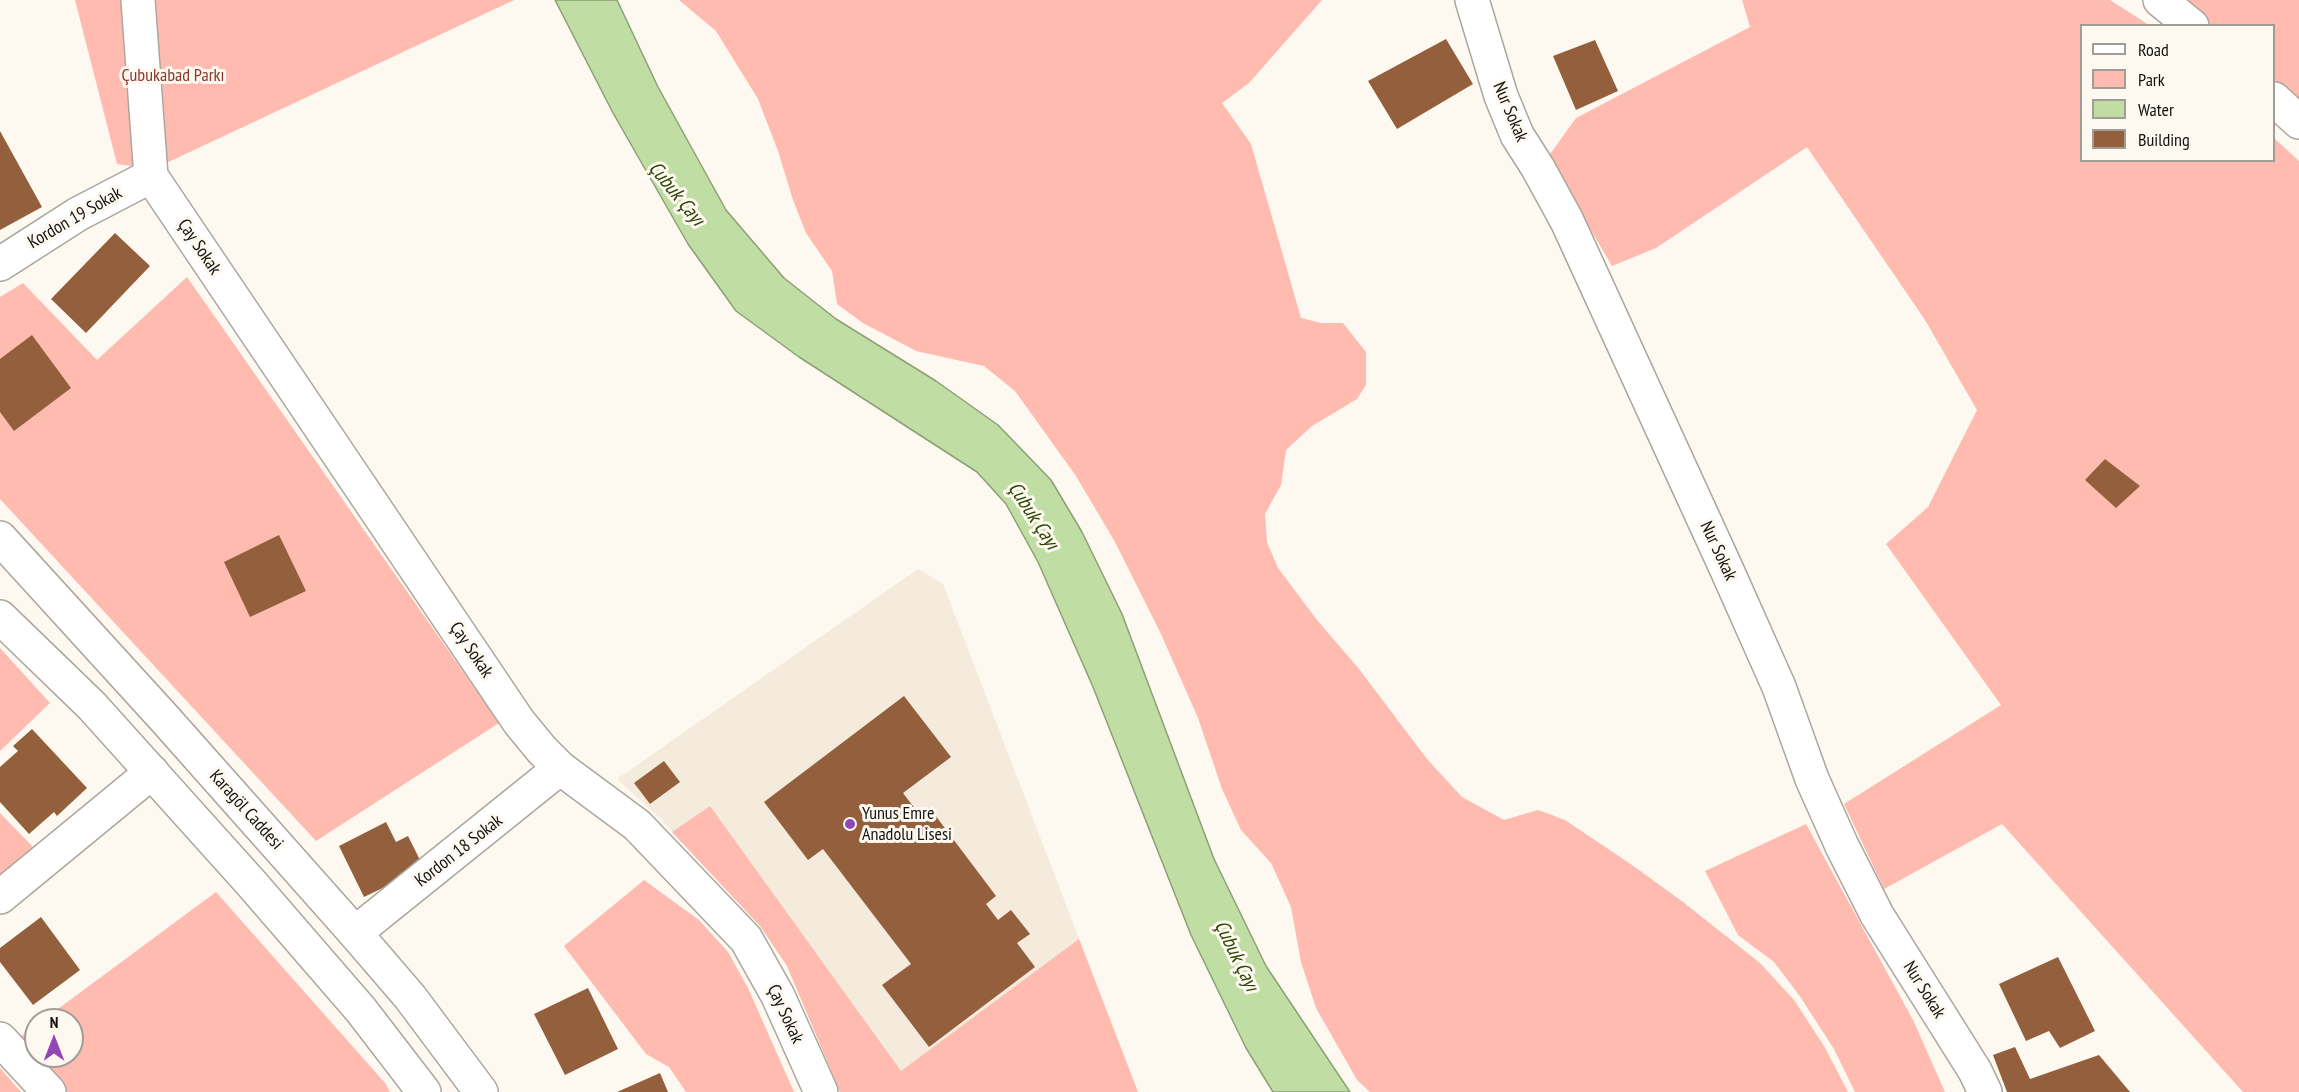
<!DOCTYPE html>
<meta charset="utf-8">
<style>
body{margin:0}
#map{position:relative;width:2299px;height:1092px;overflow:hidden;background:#fdf8f0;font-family:"PT Sans Narrow",sans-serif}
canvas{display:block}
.legend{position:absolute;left:2080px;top:24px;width:195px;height:138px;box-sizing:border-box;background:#fdf8f0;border:2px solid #a09c96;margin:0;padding:8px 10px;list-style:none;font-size:18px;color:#141210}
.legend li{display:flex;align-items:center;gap:12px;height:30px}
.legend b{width:30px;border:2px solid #a09c96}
.north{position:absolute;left:24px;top:1008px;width:60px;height:60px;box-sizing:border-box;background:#fdf8f0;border:2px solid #a09c96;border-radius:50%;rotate:0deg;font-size:16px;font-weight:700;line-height:24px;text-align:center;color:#141210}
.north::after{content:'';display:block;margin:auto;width:21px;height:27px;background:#9346b6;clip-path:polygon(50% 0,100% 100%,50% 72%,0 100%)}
</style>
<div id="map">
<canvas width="2299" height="1092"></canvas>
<ul class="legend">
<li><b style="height:8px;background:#fff"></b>Road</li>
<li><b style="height:16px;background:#ffbbb0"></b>Park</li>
<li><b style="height:16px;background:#c0dda3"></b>Water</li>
<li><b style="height:16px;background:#935f3c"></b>Building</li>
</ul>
<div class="north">N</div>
</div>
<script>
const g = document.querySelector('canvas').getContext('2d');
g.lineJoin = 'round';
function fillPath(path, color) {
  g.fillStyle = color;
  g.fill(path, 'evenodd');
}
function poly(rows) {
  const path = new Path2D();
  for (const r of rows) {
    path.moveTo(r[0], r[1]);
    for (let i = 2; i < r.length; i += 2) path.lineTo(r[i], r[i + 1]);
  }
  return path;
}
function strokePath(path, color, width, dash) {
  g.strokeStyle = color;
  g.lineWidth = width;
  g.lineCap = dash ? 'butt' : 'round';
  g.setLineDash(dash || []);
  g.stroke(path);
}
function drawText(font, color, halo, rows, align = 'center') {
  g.font = font + ' "PT Sans Narrow",sans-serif';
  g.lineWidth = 6;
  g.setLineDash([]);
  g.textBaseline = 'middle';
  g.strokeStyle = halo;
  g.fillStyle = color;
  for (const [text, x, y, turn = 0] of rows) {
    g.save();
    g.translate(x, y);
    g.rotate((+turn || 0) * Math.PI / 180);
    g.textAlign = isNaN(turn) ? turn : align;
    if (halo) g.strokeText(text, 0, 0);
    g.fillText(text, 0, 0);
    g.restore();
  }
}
const built = poly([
 [918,569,943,584,1138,1092,840,1092,787,966,760,926,658,816,617,779]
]);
const green = poly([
 [75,0,514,0,162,165,138,167,117,164],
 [679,0,1322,0,1249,83,1222,103,1251,144,1301,318,1321,323,1343,323,1366,352,1366,385,1357,399,1312,426,1286,450,1281,485,1265,514,1267,542,1278,568,1317,620,1359,669,1427,759,1462,797,1504,820,1538,810,1565,820,1632,865,1683,902,1760,963,1794,1000,1824,1046,1848,1092,1370,1092,1357,1080,1316,1008,1301,962,1291,907,1271,863,1241,830,1222,789,1198,718,1161,634,1115,542,1076,476,1015,391,984,366,916,351,863,323,837,304,832,271,806,233,793,200,778,151,758,99,716,31],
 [1742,0,2110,0,2149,25,2082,26,2082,160,2274,160,2274,138,2299,161,2299,1092,2243,1092,2002,824,1884,889,1844,804,2001,705,1886,544,1928,507,1977,410,1925,320,1807,147,1656,248,1612,266,1548,157,1576,118,1750,27],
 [2179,0,2299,0,2299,110,2274,87,2274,26,2207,25],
 [187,277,499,723,316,841,0,499,0,297,23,283,97,360],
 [0,648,50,703,0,751],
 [710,806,901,1071,1079,939,1138,1092,840,1092,787,966,760,926,672,832],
 [0,813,33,847,0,875],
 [1806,824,1913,1020,1945,1092,1855,1092,1834,1049,1799,995,1774,962,1738,935,1705,871],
 [644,880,699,920,728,952,748,988,794,1092,686,1092,669,1067,646,1054,564,946],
 [216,892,385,1083,390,1092,62,1092,15,1041,36,1025,36,1056,72,1056,72,1020,43,1020],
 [0,1068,21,1092,0,1092]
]);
const water = poly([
 [555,0,617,0,658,87,726,210,784,278,836,319,936,381,998,425,1051,480,1082,532,1122,614,1214,859,1266,966,1350,1092,1273,1092,1246,1048,1191,935,1093,687,1038,562,1006,504,977,472,799,357,736,311,688,244,613,113,555,0]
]);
const building = poly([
 [1446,39,1473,84,1397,129,1368,81],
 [1595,40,1618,91,1576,110,1553,56],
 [0,131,42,207,0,230],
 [115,233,150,266,86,333,51,299],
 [32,335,71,388,14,431,0,412,0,359],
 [2105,459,2140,486,2116,508,2085,480],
 [279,535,306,591,250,617,224,562],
 [904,696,951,757,903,793,919,814,929,807,996,896,986,904,998,920,1011,910,1030,934,1017,943,1035,967,929,1047,882,985,911,964,823,849,808,860,764,802],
 [32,729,87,788,57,816,54,812,29,834,0,802,0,767,18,751,13,746],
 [664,761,680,782,650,804,634,783],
 [386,822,396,842,408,836,424,868,364,897,339,846],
 [41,917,80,970,33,1005,0,962,0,948],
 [2058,957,2095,1031,2060,1048,2049,1031,2026,1041,1999,984],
 [588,988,618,1049,565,1075,534,1014],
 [2015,1047,2030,1079,2099,1055,2130,1092,2007,1092,1993,1055],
 [660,1073,668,1092,617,1092]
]);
const minor = poly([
 [138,0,151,176,519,722,542,750,560,768,637,825,746,939,778,996,821,1092],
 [1472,0,1501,96,1517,135,1538,168,1567,221,1726,568,1779,687,1812,779,1842,846,1877,915,1975,1071,1985,1092],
 [2160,0,2192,26],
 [2274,99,2299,122],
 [0,264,78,214,151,176],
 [0,897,152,772],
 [355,933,560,768],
 [0,1039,49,1092]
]);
const major = poly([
 [0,538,165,719,355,933,410,997,481,1092],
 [0,617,92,706,252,884,361,1010,424,1092]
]);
const markers = [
 [850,824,6,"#9346b6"]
];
const parkNames = [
 ["Çubukabad Parkı",173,76]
];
const streetNames = [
 ["Nur Sokak",1510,112,67],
 ["Kordon 19 Sokak",75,218,-30],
 ["Çay Sokak",199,247,56],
 ["Nur Sokak",1718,551,65],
 ["Çay Sokak",471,650,56],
 ["Karagöl Caddesi",246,810,48],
 ["Kordon 18 Sokak",459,851,-38],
 ["Nur Sokak",1924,990,58],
 ["Çay Sokak",785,1014,65]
];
const poiNames = [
 ["Yunus Emre",862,814],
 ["Anadolu Lisesi",862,835]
];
const waterNames = [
 ["Çubuk Çayı",676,194,51],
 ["Çubuk Çayı",1033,516,57],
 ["Çubuk Çayı",1236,956,64]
];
fillPath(built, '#f4ebdc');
fillPath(green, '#ffbbb0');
fillPath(water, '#c0dda3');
strokePath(water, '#8ca077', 1.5);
fillPath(building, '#935f3c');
strokePath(minor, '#aba79f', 36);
strokePath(major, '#aba79f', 36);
strokePath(minor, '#fff', 33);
strokePath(major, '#fff', 33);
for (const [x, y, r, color] of markers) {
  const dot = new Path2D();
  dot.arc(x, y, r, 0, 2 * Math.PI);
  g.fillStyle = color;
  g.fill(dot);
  strokePath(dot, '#fdf8f0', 2);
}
drawText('18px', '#8a382e', '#fdf8f0', parkNames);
drawText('18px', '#141210', '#fdf8f0', streetNames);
drawText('18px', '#141210', '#fdf8f0', poiNames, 'left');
drawText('italic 20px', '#2d4605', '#fdf8f0', waterNames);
</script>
